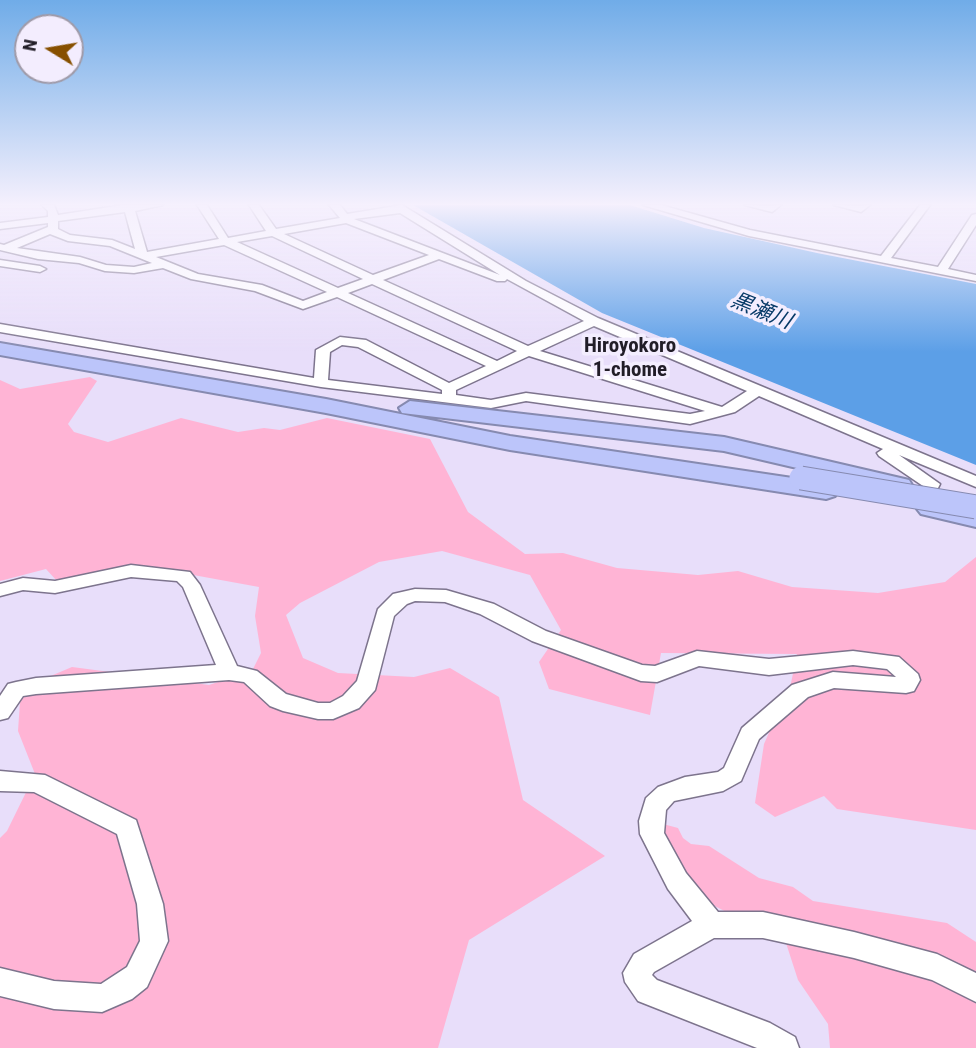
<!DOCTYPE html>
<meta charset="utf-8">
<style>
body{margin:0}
#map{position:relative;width:976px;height:1048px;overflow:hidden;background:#e8defa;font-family:"Roboto Condensed",sans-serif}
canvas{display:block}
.north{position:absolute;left:14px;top:14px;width:70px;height:70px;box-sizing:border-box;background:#f3edfe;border:2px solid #9f9aa8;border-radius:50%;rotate:281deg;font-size:19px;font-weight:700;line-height:28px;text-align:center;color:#211d27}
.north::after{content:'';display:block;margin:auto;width:24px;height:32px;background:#875000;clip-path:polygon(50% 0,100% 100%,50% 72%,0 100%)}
</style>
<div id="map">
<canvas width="976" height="1048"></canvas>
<div class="north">N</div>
</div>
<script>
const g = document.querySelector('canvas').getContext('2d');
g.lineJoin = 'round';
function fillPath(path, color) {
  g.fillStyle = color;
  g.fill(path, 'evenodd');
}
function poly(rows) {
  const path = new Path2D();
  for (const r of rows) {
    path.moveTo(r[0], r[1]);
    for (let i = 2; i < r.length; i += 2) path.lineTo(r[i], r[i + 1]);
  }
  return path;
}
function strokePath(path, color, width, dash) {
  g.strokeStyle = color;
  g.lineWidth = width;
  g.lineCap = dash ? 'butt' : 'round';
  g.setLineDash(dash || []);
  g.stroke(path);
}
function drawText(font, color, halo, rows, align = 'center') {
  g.font = font + ' "Roboto Condensed","Noto Sans JP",sans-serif';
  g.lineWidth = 7;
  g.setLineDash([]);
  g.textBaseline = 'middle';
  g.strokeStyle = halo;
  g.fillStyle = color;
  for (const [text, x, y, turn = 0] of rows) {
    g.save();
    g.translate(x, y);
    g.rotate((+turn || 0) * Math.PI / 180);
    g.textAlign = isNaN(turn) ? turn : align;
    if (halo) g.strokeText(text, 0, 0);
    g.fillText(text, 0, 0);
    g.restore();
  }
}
const green = poly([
 [90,377,97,381,68,424,74,432,108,442,181,418,238,432,264,428,280,430,327,418,430,439,468,512,525,554,563,553,617,568,698,575,738,571,792,587,878,593,945,582,976,557,976,830,837,809,824,796,775,817,755,803,764,744,791,683,797,654,661,653,650,715,549,689,539,662,561,630,530,575,442,551,379,562,300,603,286,615,303,658,338,673,414,677,450,668,499,697,523,800,605,856,469,940,438,1048,0,1048,0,838,7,831,35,774,18,731,20,702,34,683,72,667,209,685,252,671,261,653,255,616,259,587,144,566,57,581,46,569,0,581,0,380,20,389],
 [663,824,678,828,683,838,691,844,709,846,759,878,793,887,813,901,947,923,976,942,976,1048,830,1048,828,1024,798,980,786,943,709,903,673,854,663,837]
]);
const water = poly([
 [413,205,630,205,704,228,817,253,976,284,976,465,602,313]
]);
const minor = poly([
 [42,205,54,205,58,215,123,205,163,205,135,211,147,252,219,239,197,205,207,205,228,238,266,231,249,205,259,205,276,229,340,218,329,205,340,205,347,214,402,205,526,281,598,318,976,476,976,487,899,455,940,484,938,488,926,488,879,456,877,453,883,449,759,396,735,412,690,424,526,401,491,408,321,387,0,332,0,324,314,378,316,350,340,337,366,340,449,383,486,366,337,297,303,309,255,291,191,279,163,268,134,273,105,271,79,263,38,259,0,250,0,244,4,245,48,227,48,223,0,229,0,223,48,217,48,211,42,205],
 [125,212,135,249,112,240,70,235,58,229,58,221,125,212],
 [400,213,500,275,354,219,400,213],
 [346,223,429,255,373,275,284,234,346,223],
 [50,234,68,241,110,246,152,263,134,267,106,265,80,257,17,248,50,234],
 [272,236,363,279,338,288,237,242,272,236],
 [224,245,327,292,303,301,262,285,198,274,156,257,224,245],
 [439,259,497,281,505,281,507,279,584,321,528,346,383,280,439,259],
 [372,284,517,351,497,361,348,293,372,284],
 [594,326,747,391,722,407,540,351,594,326],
 [342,345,358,347,442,390,442,394,328,380,330,352,342,345],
 [529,356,705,411,690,414,526,393,491,400,456,395,456,390,529,356],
 [643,205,661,205,750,230,881,256,920,205,930,205,891,258,938,267,972,215,976,214,976,225,948,269,976,275,976,281,749,236,643,205],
 [745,205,770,206,781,205,772,212,745,205],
 [834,205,859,206,870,205,861,212,834,205],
 [0,260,40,266,46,269,40,272,0,266,0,260],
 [131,565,190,572,200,585,237,666,257,671,286,694,318,703,330,703,343,696,357,681,378,609,393,594,415,589,446,590,494,604,546,631,642,665,655,666,697,651,769,659,853,651,899,657,918,674,920,680,914,691,906,693,834,688,808,697,759,739,741,781,723,791,674,801,666,810,664,833,686,873,718,912,763,912,854,932,937,954,976,973,976,1002,932,980,854,958,763,938,714,938,654,972,652,975,657,980,770,1023,795,1037,799,1048,757,1048,638,1001,625,982,623,973,634,954,692,921,668,889,640,834,639,821,646,798,658,787,685,777,718,772,724,768,742,728,792,685,833,672,896,677,887,669,853,665,769,675,699,666,657,682,641,681,532,641,480,614,445,602,415,601,407,604,394,616,375,690,359,708,333,719,318,719,283,711,270,706,244,682,229,680,36,694,23,696,8,718,0,720,0,696,8,684,16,682,36,678,216,665,183,587,177,581,131,577,55,593,23,590,0,596,0,584,23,578,55,581,131,565],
 [0,771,45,775,136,820,163,904,168,941,147,987,132,999,102,1012,54,1009,0,996,0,968,54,981,101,984,127,967,140,941,137,904,117,834,34,792,0,791,0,771]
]);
const highway = poly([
 [0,343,326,399,510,436,826,483,835,486,839,491,835,496,826,499,510,450,326,413,0,355,0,343],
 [410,401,724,437,909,480,912,485,909,490,900,492,724,451,402,413,399,408,410,401],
 [930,501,976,511,976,527,921,514,917,509,921,504,930,501]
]);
const highwayBridge = poly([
 [801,478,976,507]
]);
const farWaternames = [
 ["黒瀬川",761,312,22]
];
const farNeighbourhoodnames = [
 ["Hiroyokoro",630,347],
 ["1-chome",630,371]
];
fillPath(green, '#ffb4d5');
fillPath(water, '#5c9fe7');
strokePath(minor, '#7d748d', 3);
strokePath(highway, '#868ab0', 4);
fillPath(minor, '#fff');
fillPath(highway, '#bcc5fa');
strokePath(highwayBridge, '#868ab0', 25, []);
strokePath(highwayBridge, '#bcc5fa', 23);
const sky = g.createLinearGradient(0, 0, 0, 352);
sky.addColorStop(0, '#70ace8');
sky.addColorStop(0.58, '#f5f0fd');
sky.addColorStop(1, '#f5f0fd00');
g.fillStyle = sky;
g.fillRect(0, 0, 976, 352);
drawText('italic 21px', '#063967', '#f3edfe', farWaternames);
drawText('bold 21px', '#211d27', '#f3edfe', farNeighbourhoodnames);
</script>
